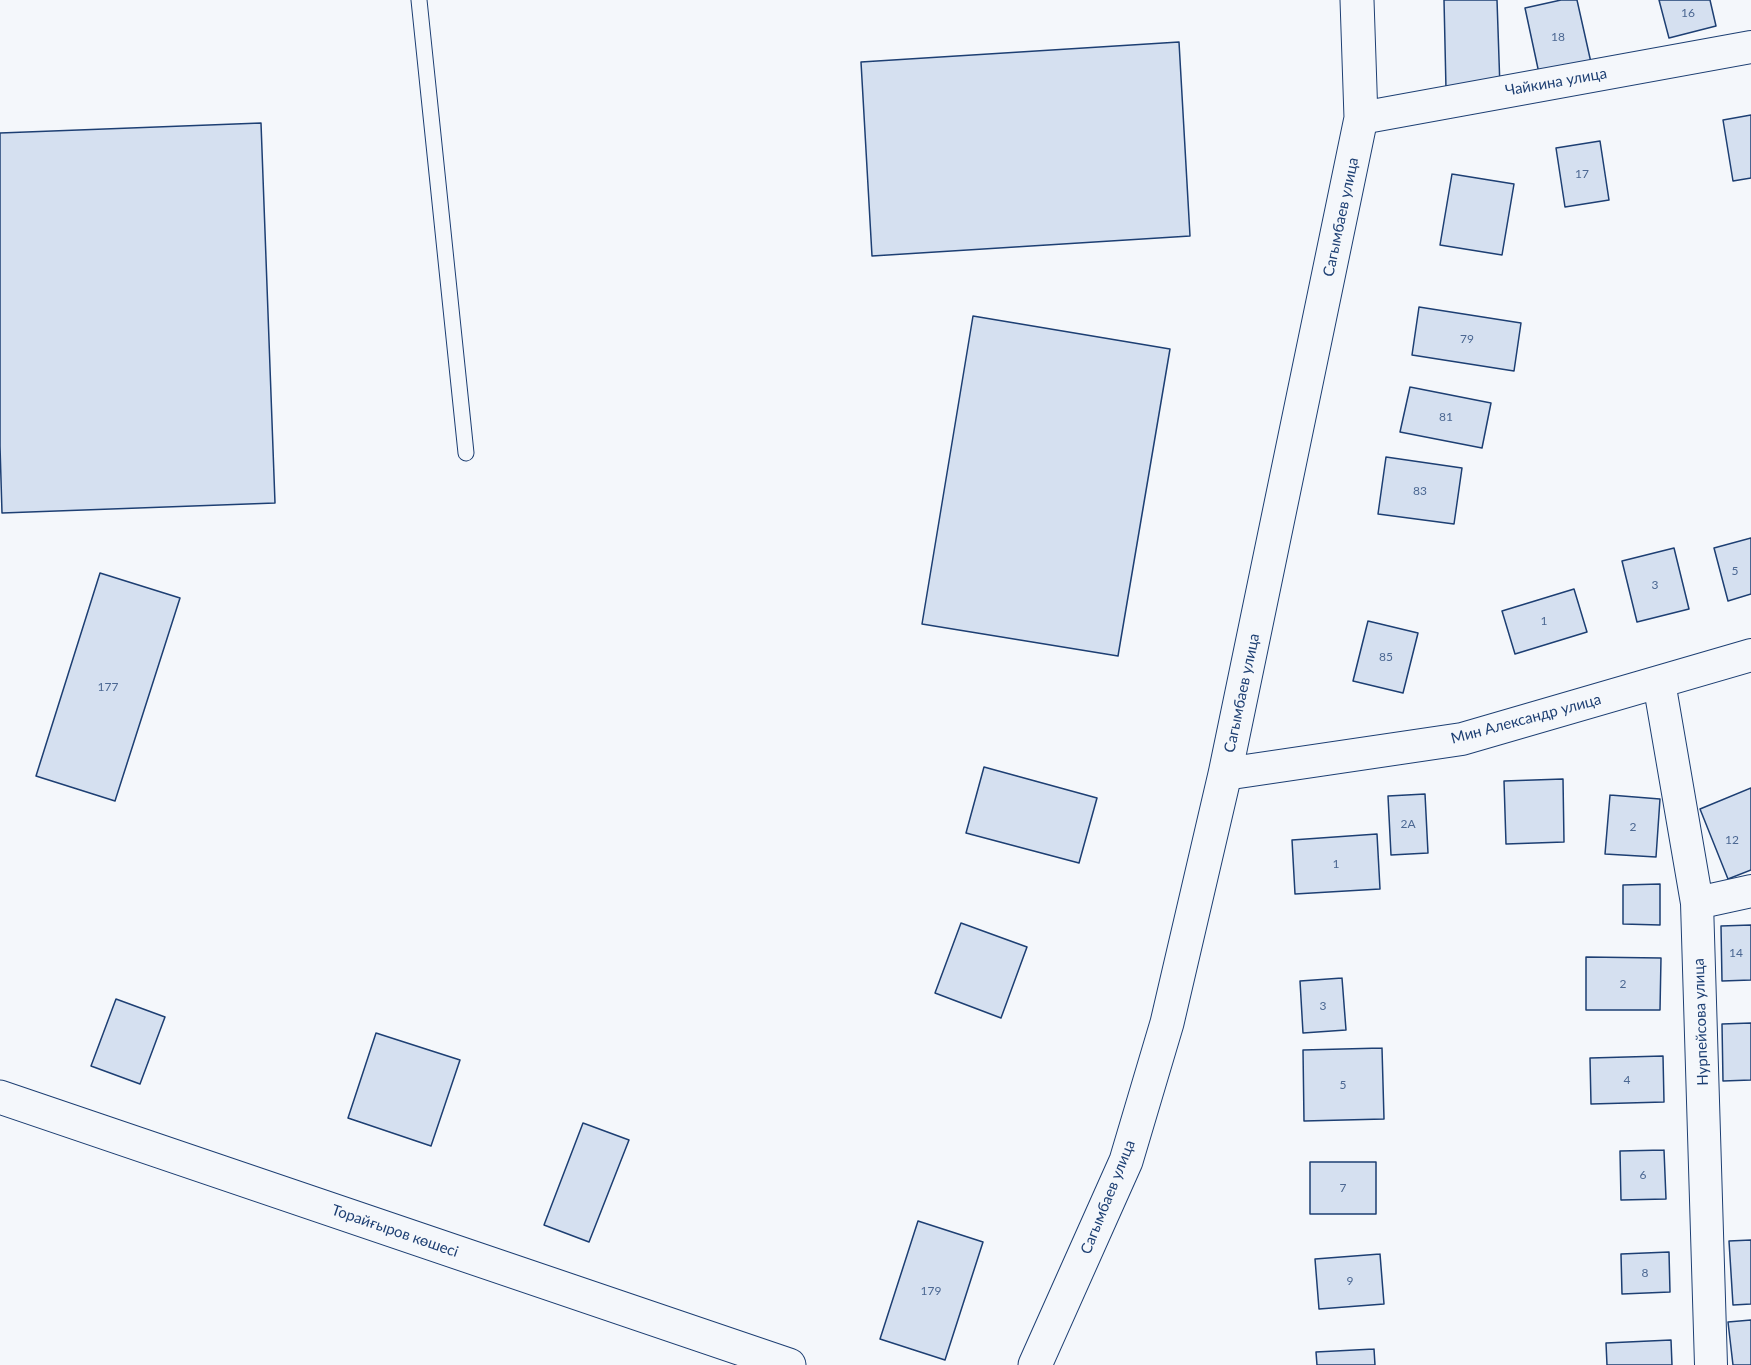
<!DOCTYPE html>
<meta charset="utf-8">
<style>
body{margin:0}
canvas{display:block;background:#f4f7fb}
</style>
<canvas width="1751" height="1365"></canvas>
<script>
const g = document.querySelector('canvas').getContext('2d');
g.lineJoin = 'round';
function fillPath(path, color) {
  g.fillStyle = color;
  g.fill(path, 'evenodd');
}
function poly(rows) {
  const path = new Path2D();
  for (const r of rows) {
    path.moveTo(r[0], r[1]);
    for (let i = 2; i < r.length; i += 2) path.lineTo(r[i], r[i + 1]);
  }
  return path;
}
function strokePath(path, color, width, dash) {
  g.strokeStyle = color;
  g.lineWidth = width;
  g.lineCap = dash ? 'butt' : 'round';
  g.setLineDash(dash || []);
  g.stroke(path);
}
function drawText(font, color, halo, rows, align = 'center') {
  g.font = font + ' Lato,sans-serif';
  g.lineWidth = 4.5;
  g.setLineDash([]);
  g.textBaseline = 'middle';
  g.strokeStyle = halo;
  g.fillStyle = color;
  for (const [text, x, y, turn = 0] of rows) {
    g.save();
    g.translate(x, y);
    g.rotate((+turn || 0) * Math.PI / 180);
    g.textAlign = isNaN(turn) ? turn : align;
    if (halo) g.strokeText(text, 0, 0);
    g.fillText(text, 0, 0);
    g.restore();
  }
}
const building = poly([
 [1444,0,1497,0,1500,88,1446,89,1444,0],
 [1561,0,1577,0,1592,67,1540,78,1525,8,1561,0],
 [1659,0,1710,0,1716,26,1669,38,1659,0],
 [1179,42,1190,236,872,256,861,62,1179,42],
 [1751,115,1751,178,1733,181,1723,120,1751,115],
 [261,123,275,503,2,513,0,446,0,133,261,123],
 [1600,141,1609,200,1565,207,1556,148,1600,141],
 [1452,174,1514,184,1502,255,1440,245,1452,174],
 [1419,307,1521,323,1514,371,1412,355,1419,307],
 [973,316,1170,349,1118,656,922,624,973,316],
 [1410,387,1491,403,1482,448,1400,432,1410,387],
 [1386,457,1462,468,1454,524,1378,514,1386,457],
 [1751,538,1751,594,1728,601,1714,548,1751,538],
 [1674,548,1689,609,1637,622,1622,561,1674,548],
 [100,573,180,598,115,801,36,776,100,573],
 [1574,589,1587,632,1515,654,1502,611,1574,589],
 [1368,621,1418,633,1403,693,1353,681,1368,621],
 [984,767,1097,798,1079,863,966,833,984,767],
 [1563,779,1564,842,1506,844,1504,781,1563,779],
 [1751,788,1751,870,1728,879,1700,809,1751,788],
 [1425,794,1428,853,1391,855,1388,796,1425,794],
 [1610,795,1660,799,1656,857,1605,854,1610,795],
 [1377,834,1380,889,1295,894,1292,840,1377,834],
 [1660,884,1660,925,1623,924,1623,885,1660,884],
 [961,923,1027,947,1001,1018,935,993,961,923],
 [1751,925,1751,980,1722,981,1721,926,1751,925],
 [1586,957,1661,958,1660,1010,1586,1010,1586,957],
 [1342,978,1346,1030,1303,1033,1300,981,1342,978],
 [116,999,165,1017,140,1084,91,1066,116,999],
 [1751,1023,1751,1080,1723,1081,1722,1024,1751,1023],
 [376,1033,460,1060,431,1146,348,1118,376,1033],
 [1382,1048,1384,1119,1304,1121,1303,1050,1382,1048],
 [1663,1056,1664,1102,1591,1104,1590,1058,1663,1056],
 [583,1123,629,1140,589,1242,544,1225,583,1123],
 [1664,1150,1666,1199,1621,1200,1620,1151,1664,1150],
 [1310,1162,1376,1162,1376,1214,1310,1214,1310,1162],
 [918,1221,983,1242,945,1360,880,1339,918,1221],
 [1751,1240,1751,1304,1733,1305,1729,1241,1751,1240],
 [1669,1252,1670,1292,1622,1294,1621,1254,1669,1252],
 [1380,1254,1384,1304,1319,1309,1315,1259,1380,1254],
 [1751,1320,1751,1365,1733,1365,1728,1322,1751,1320],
 [1671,1340,1672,1365,1607,1365,1606,1343,1671,1340],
 [1374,1349,1375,1365,1317,1365,1316,1352,1374,1349]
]);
const service = poly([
 [419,0,466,453]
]);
const minor = poly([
 [1361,118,1751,47],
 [1659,682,1697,903,1711,1365],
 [1225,774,1462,739,1751,655],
 [1697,903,1751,891]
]);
const tertiary = poly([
 [0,1097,789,1365],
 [1035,1365,1126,1161,1167,1023,1225,774,1361,118,1357,0]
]);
const numberNames = [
 ["16",1688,13],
 ["18",1558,37],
 ["17",1582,174],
 ["79",1467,339],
 ["81",1446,417],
 ["83",1420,491],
 ["5",1735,571],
 ["3",1655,585],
 ["1",1544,621],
 ["85",1386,657],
 ["177",108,687],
 ["2А",1408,824],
 ["2",1633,827],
 ["12",1732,840],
 ["1",1336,864],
 ["14",1736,953],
 ["2",1623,984],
 ["3",1323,1006],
 ["4",1627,1080],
 ["5",1343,1085],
 ["6",1643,1175],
 ["7",1343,1188],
 ["8",1645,1273],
 ["9",1350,1281],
 ["179",931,1291]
];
const streetNames = [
 ["Чайкина улица",1556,82,-10],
 ["Сагымбаев улица",1341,217,-78],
 ["Сагымбаев улица",1242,693,-78],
 ["Мин Александр улица",1526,719,-15],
 ["Нурпейсова улица",1701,1022,-92],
 ["Сагымбаев улица",1108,1197,-68],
 ["Торайғыров көшесі",395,1231,19]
];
fillPath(building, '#d5e0f0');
strokePath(building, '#1d3f73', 1.5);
strokePath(service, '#1d3f73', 17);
strokePath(minor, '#1d3f73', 34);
strokePath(tertiary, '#1d3f73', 35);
strokePath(service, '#f4f7fb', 15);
strokePath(minor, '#f4f7fb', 32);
strokePath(tertiary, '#f4f7fb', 33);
drawText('12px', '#4b6792', null, numberNames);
drawText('15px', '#1d3f73', '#f4f7fb', streetNames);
</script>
